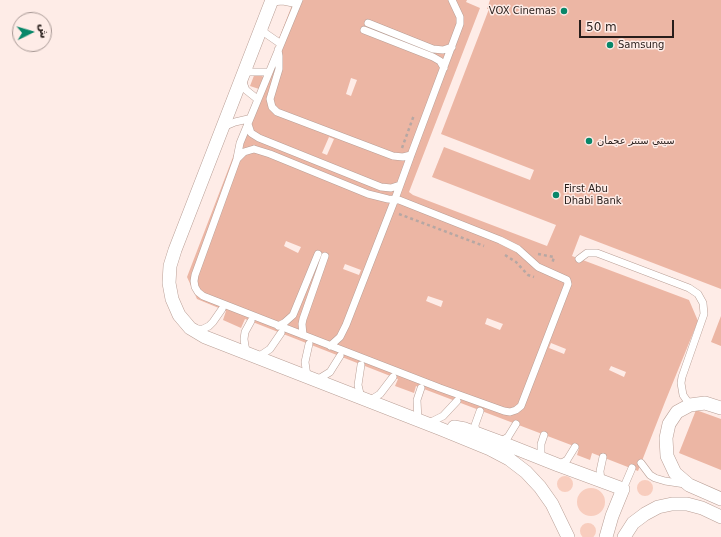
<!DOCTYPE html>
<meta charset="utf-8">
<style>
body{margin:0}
#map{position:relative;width:721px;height:537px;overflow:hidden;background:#feece7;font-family:"DejaVu Sans",Vazirmatn,sans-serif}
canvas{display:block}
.north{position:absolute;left:12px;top:12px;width:40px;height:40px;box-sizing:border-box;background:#feece7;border:1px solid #a89995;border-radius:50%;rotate:85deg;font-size:11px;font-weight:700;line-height:16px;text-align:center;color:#271d1a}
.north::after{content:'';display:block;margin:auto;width:14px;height:18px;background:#088769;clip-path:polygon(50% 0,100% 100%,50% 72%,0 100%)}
.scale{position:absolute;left:579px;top:20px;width:95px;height:18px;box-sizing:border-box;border:2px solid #271d1a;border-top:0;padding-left:5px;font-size:12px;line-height:14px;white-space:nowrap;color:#271d1a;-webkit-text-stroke:3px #feece7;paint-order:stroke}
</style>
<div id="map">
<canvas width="721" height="537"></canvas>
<div class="north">ش</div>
<div class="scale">50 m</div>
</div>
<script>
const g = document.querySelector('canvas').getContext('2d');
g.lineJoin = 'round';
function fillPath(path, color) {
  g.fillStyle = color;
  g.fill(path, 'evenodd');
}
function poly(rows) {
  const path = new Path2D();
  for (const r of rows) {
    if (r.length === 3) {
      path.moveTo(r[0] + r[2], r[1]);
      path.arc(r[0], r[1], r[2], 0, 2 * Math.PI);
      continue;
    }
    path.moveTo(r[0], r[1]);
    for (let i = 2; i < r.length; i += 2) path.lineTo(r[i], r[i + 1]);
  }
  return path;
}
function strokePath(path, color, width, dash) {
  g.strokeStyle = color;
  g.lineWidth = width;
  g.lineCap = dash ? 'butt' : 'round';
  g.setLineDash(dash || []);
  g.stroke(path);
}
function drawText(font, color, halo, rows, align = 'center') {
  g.font = font + ' "DejaVu Sans",Vazirmatn,sans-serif';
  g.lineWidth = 3;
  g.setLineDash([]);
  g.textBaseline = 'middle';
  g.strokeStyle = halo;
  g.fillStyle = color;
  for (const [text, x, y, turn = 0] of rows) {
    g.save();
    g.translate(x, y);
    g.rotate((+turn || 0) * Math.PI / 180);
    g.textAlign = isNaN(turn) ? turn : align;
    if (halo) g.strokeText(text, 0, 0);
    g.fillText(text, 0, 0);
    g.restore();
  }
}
const green = poly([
 [565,484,8],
 [645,488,8],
 [591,502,14],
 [588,531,8]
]);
const building = poly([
 [294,0,467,0,466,2,480,8,409,192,413,195,547,246,556,225,432,177,444,147,530,180,534,170,441,134,489,9,487,9,490,0,721,0,721,289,580,235,572,256,689,300,698,321,665,402,638,471,592,453,590,460,577,455,579,448,416,386,414,393,395,386,398,379,245,319,241,328,223,320,226,311,197,299,187,277,259,89,250,86,255,73,264,77],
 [351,78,357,80,351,96,346,94],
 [329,137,334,139,327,155,322,153],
 [286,241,301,247,298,253,284,246],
 [345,264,361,270,359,275,343,269],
 [428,296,443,301,441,307,426,301],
 [487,318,503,324,500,330,485,324],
 [551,343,566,349,564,354,549,348],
 [611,366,626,372,624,377,609,370],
 [721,316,721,346,711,342],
 [696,410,721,419,721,470,679,453]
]);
const path = poly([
 [402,148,414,115],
 [399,214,484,246],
 [538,254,554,257,552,264],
 [505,255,516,262,528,275,534,277]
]);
const service = poly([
 [271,2,283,1,293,3],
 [368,23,433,49,443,50,452,47],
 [262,26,265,33,278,42],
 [364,30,433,57,440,61,444,68],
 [278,50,279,56,279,69,270,99,272,107,277,112,393,156,403,157,411,155],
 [244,72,266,72],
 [242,80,246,90,256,98],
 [248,124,251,133,259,138,381,187,391,188,400,185],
 [223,127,235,122,248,119],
 [254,149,270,154,368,194,388,199,399,200,500,240,518,249,538,267,567,280,568,284,521,406,516,410,510,412,504,411,440,388,267,321,203,296,198,292,195,287,194,281,195,275,237,159,244,152,254,149],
 [237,158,240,143,299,0],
 [579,259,587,253,597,253,689,288,698,294,703,303,704,314,682,377,681,383,683,395,690,405],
 [278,326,284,323,293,315,318,254],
 [194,329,203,329,209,326,213,322,222,309],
 [303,335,302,324,303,319,325,256],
 [330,346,340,337,346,325,395,199,411,155,460,24,460,17,452,0],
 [247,353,245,346,244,339,245,332,251,321],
 [258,357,270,349,281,333],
 [307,376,305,362,309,344],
 [317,380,330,372,340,356],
 [361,398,358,385,361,365],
 [369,401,380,394,393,377],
 [418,421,417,400,421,388],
 [429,423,443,416,457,401],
 [476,433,475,425,480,411],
 [500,442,508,437,516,424],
 [541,458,541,444,544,435],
 [641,463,650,475,655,478,665,481,685,484],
 [558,465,567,460,575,447],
 [601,481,600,471,603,457],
 [623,489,632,468]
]);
const minor = poly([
 [272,0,175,250,170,266,169,283,172,299,179,315,190,328,205,337,441,429,490,449,509,459,526,472,540,487,552,504,568,537],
 [721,408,705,403,690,405,677,412,669,424,666,438,667,456,675,473,689,485,721,499],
 [454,427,465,429,500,442,558,465,623,489,612,516,606,537],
 [624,537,633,523,645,514,658,507,672,504,687,504,702,508,721,517]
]);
const markers = [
 [564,11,4,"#088769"],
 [610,45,4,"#088769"],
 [589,141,4,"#088769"],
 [556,195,4,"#088769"]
];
const poiNames = [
 ["VOX Cinemas",556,11,"right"],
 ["Samsung",618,45],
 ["سيتي سنتر عجمان",597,141],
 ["First Abu",564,189],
 ["Dhabi Bank",564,201]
];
fillPath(green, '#f8cdbe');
fillPath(building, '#ecb6a4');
strokePath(service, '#b99f96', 8);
strokePath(minor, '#b99f96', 14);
strokePath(path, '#b6a7a3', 2.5, [3, 3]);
strokePath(service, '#fff', 7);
strokePath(minor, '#fff', 13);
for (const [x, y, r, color] of markers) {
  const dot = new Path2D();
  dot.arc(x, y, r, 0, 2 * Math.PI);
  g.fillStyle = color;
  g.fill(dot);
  strokePath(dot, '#feece7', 1.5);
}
drawText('10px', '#271d1a', '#feece7', poiNames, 'left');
</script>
